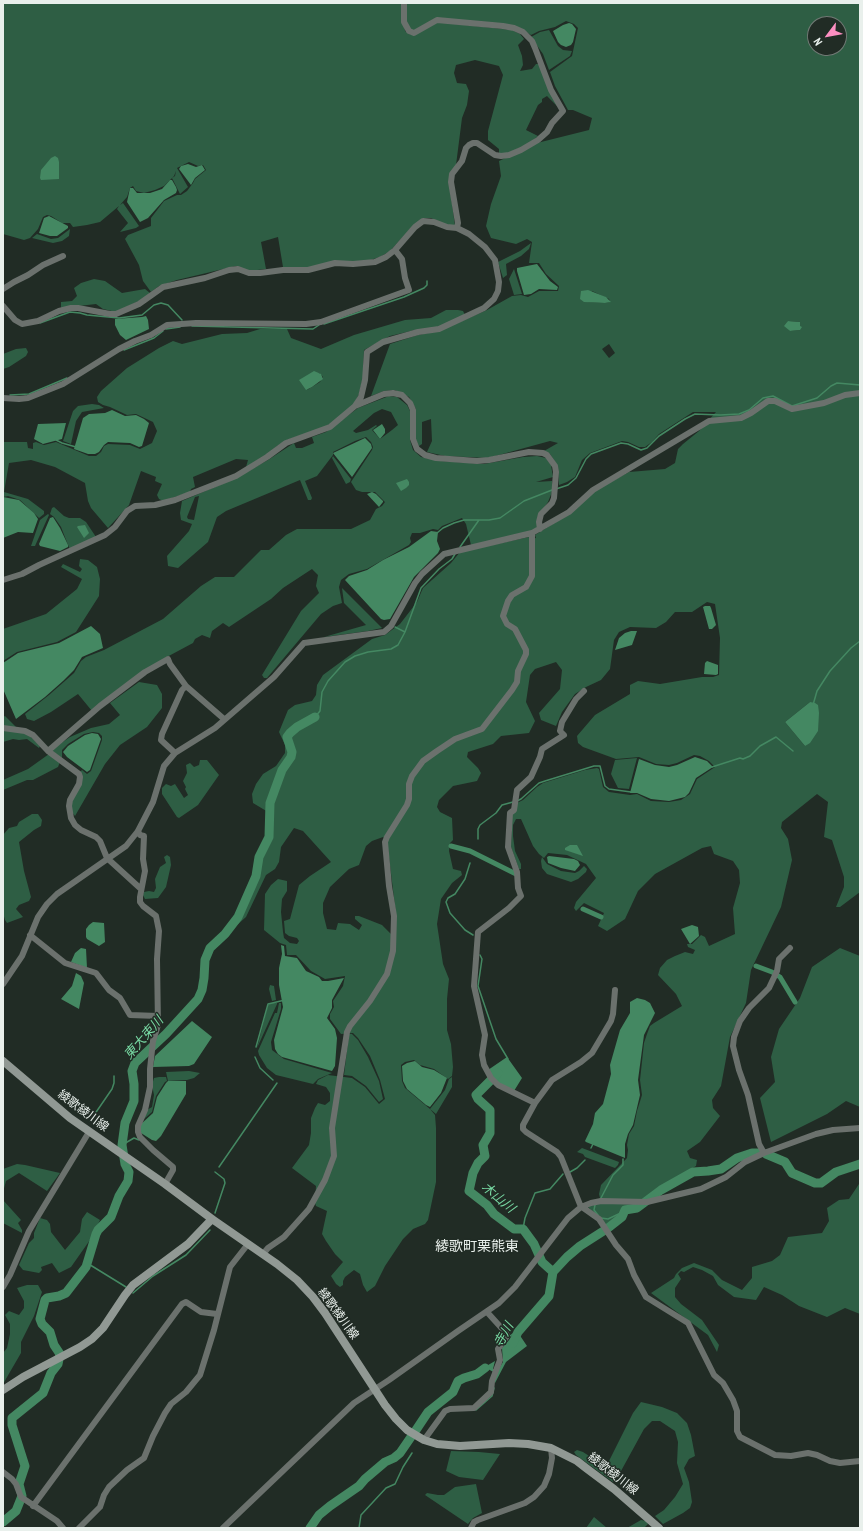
<!DOCTYPE html>
<meta charset="utf-8">
<style>
body{margin:0}
#map{position:relative;width:863px;height:1531px;overflow:hidden;background:#212c25;font-family:"PT Sans Narrow",sans-serif}
canvas{display:block}
.frame{position:absolute;inset:0;border:4px solid #e9f0ec;pointer-events:none}
.north{position:absolute;left:807px;top:16px;width:40px;height:40px;box-sizing:border-box;background:#212c25;border:1px solid #717a75;border-radius:50%;rotate:238deg;font-size:11px;font-weight:700;line-height:16px;text-align:center;color:#e9f0ec}
.north::after{content:'';display:block;margin:auto;width:14px;height:18px;background:#fc8fc1;clip-path:polygon(50% 0,100% 100%,50% 72%,0 100%)}
</style>
<div id="map">
<canvas width="863" height="1531"></canvas>
<div class="frame"></div>
<div class="north">N</div>
</div>
<script>
const g = document.querySelector('canvas').getContext('2d');
g.lineJoin = 'round';
function fillPath(path, color) {
  g.fillStyle = color;
  g.fill(path, 'evenodd');
}
function poly(rows) {
  const path = new Path2D();
  for (const r of rows) {
    path.moveTo(r[0], r[1]);
    for (let i = 2; i < r.length; i += 2) path.lineTo(r[i], r[i + 1]);
  }
  return path;
}
function strokePath(path, color, width, dash) {
  g.strokeStyle = color;
  g.lineWidth = width;
  g.lineCap = dash ? 'butt' : 'round';
  g.setLineDash(dash || []);
  g.stroke(path);
}
function drawText(font, color, halo, rows, align = 'center') {
  g.font = font + ' "PT Sans Narrow","Noto Sans JP",sans-serif';
  g.lineWidth = 3;
  g.setLineDash([]);
  g.textBaseline = 'middle';
  g.strokeStyle = halo;
  g.fillStyle = color;
  for (const [text, x, y, turn = 0] of rows) {
    g.save();
    g.translate(x, y);
    g.rotate((+turn || 0) * Math.PI / 180);
    g.textAlign = isNaN(turn) ? turn : align;
    if (halo) g.strokeText(text, 0, 0);
    g.fillText(text, 0, 0);
    g.restore();
  }
}
const green = poly([
 [3,3,402,3,405,31,409,34,413,35,437,22,512,30,520,34,524,39,518,45,522,56,523,65,520,71,532,69,536,64,539,64,558,107,547,96,542,99,542,102,538,105,526,130,538,136,530,143,509,153,499,154,499,149,488,140,488,131,503,75,499,66,475,60,456,65,454,73,457,83,466,84,469,91,467,105,462,118,456,165,449,181,455,226,446,225,431,218,424,218,410,229,390,251,380,257,367,261,307,268,283,267,278,237,261,242,266,269,249,271,236,266,177,280,159,286,151,292,143,281,139,265,125,239,128,235,151,226,151,218,164,201,177,195,181,195,187,191,193,183,195,179,206,170,203,165,198,166,189,162,177,168,188,187,180,194,172,178,175,176,176,171,174,176,164,186,155,190,144,193,136,191,133,186,130,188,127,197,120,205,123,203,139,226,136,228,120,232,128,223,117,209,119,206,100,222,87,225,73,227,70,223,62,223,51,216,47,215,43,217,38,229,30,238,24,240,3,234],
 [406,3,860,3,860,892,840,907,836,907,844,887,844,877,832,840,824,837,828,802,817,794,782,822,781,828,788,839,792,860,781,907,751,970,746,1003,730,1037,721,1086,712,1100,713,1108,720,1116,700,1142,687,1151,690,1158,697,1160,696,1166,655,1190,636,1206,624,1208,621,1211,620,1216,607,1226,588,1207,600,1198,599,1194,601,1185,627,1158,628,1150,627,1145,629,1134,634,1126,637,1111,642,1095,640,1080,644,1043,647,1034,650,1026,654,1023,682,1006,676,994,658,975,660,968,667,960,675,956,685,952,693,954,695,950,688,947,687,944,692,944,701,935,705,937,709,946,735,934,733,908,740,883,739,870,733,861,714,854,711,846,702,848,655,874,638,891,625,919,607,931,598,926,604,913,584,903,576,911,574,908,576,902,596,878,586,864,567,855,548,853,544,858,539,854,533,846,521,819,516,819,513,825,513,836,515,851,521,864,521,869,519,869,511,847,512,814,517,803,523,800,537,787,543,783,585,770,597,768,599,769,603,787,609,792,630,795,637,794,651,801,669,802,681,800,690,794,697,779,715,767,709,761,700,756,694,755,677,763,669,765,656,764,639,757,616,759,583,747,578,743,577,736,595,715,630,694,630,685,638,681,660,684,702,677,713,677,719,675,720,638,715,604,707,602,692,612,675,612,666,622,656,628,630,627,619,632,614,640,610,669,601,680,586,687,575,694,562,712,556,726,541,720,539,713,560,689,562,670,556,662,535,669,530,675,526,702,535,721,529,733,501,736,493,744,468,752,467,757,478,768,481,773,477,781,453,786,439,800,437,807,440,812,452,818,453,840,450,843,449,851,453,869,461,871,462,875,452,883,441,899,437,924,443,964,449,979,447,999,447,1030,451,1044,453,1067,452,1076,448,1079,434,1069,420,1065,414,1060,405,1062,401,1065,402,1081,405,1088,430,1109,445,1090,449,1079,452,1077,452,1087,436,1114,430,1109,435,1115,436,1128,436,1182,428,1220,425,1224,413,1229,403,1239,385,1266,375,1286,367,1292,363,1285,360,1274,354,1270,345,1277,343,1281,343,1285,340,1287,336,1284,331,1276,343,1262,335,1254,326,1241,322,1234,327,1211,316,1206,315,1203,316,1186,292,1168,309,1145,311,1133,311,1118,315,1108,318,1103,325,1105,330,1101,330,1093,326,1087,316,1084,318,1080,328,1075,352,1078,365,1087,379,1104,385,1099,380,1080,370,1056,358,1038,353,1033,341,1034,330,1019,330,1014,334,1007,333,1001,343,986,345,976,325,979,311,971,296,955,287,955,286,945,280,943,264,930,265,894,271,885,278,879,287,881,287,891,282,899,281,912,283,932,284,938,290,943,297,944,299,941,297,938,289,936,285,933,284,921,290,919,299,885,310,876,331,862,303,831,294,828,281,847,279,862,275,869,266,875,246,917,236,926,259,875,261,859,271,840,268,812,253,803,252,794,256,784,263,774,276,766,285,753,285,745,279,732,288,710,295,705,312,701,316,695,317,685,323,675,372,639,385,635,400,624,417,602,423,588,451,563,460,552,529,537,530,539,536,538,535,535,556,522,594,491,629,472,665,469,675,463,678,449,683,444,699,431,716,412,693,412,659,434,652,442,645,447,639,447,628,442,622,441,590,453,582,460,575,477,567,482,559,485,558,466,550,454,544,451,558,443,550,441,488,458,445,456,427,452,432,441,431,419,422,422,422,444,419,446,416,440,416,409,409,397,395,390,384,391,371,396,390,344,418,335,439,331,487,310,512,296,521,295,528,297,539,291,558,291,559,286,546,274,539,263,529,263,532,242,527,239,516,244,491,238,486,226,491,204,501,176,499,161,537,143,589,130,592,118,573,110,568,110,555,86,550,72,572,56,578,28,574,24,566,21,555,27,539,31,531,35,520,28,434,19,414,31,411,30,407,25],
 [815,24,839,24,839,48,815,48],
 [592,291,609,299,610,302,605,303,587,302],
 [788,321,800,322,800,330,790,331,787,327],
 [609,344,615,353,609,358,602,349],
 [810,702,805,746,785,722],
 [383,837,387,841,396,914,391,934,382,925,359,916,355,916,355,919,362,925,359,930,350,924,338,923,336,930,327,929,323,913,323,903,330,887,349,869,359,865,366,846,372,841],
 [549,30,558,46,563,50,572,51,570,56,549,70,543,54,531,37,540,32],
 [70,229,69,236,62,241,53,243,32,238,37,234,51,239,58,238],
 [531,243,529,249,521,256,506,264,507,275,503,278,498,262,520,251],
 [514,269,522,294,514,295,509,279],
 [94,279,105,281,122,293,145,289,150,293,143,299,116,312,103,309,96,304,61,308,61,302,72,301,77,296,74,288,81,283],
 [446,310,458,310,463,311,465,315,439,327,415,330,390,336,364,350,363,377,359,394,354,404,334,422,322,428,287,440,277,446,268,454,246,467,248,460,236,459,193,477,195,487,191,489,190,492,163,501,159,499,157,495,162,484,155,481,156,477,141,471,129,505,108,528,91,508,88,501,85,483,55,467,31,460,9,463,4,492,28,499,44,511,44,514,39,518,20,500,8,496,3,497,3,442,27,442,28,448,33,449,33,443,36,442,44,445,56,442,89,456,96,456,101,452,104,446,108,444,130,445,140,449,152,443,157,431,153,422,136,414,127,415,110,407,103,405,98,402,97,397,101,391,127,368,159,348,173,341,182,344,222,334,247,333,260,329,287,329,291,338,321,349,354,335,405,320,431,318],
 [319,373,323,377,320,382,307,390],
 [26,348,28,352,26,356,9,367,3,369,3,354,16,349],
 [389,396,397,397,407,405,410,411,410,440,413,450,421,457,441,461,484,464,523,457,537,456,546,458,551,465,553,477,536,482,552,481,552,492,548,502,537,518,537,528,526,533,471,545,466,524,462,518,442,526,438,530,433,529,420,533,412,533,410,538,411,542,409,545,367,569,349,574,341,580,339,587,342,603,333,606,321,614,267,678,264,678,262,675,301,611,319,593,316,586,318,575,312,569,283,588,271,599,229,627,223,623,212,631,210,638,202,635,195,639,193,643,165,658,92,711,78,694,51,712,34,721,27,719,25,714,49,695,74,673,81,661,86,657,104,650,163,619,201,586,215,577,234,577,261,550,269,550,286,535,297,529,351,529,370,520,376,509,382,506,385,502,375,492,362,492,356,490,351,482,372,450,373,447,371,442,366,437,355,441,333,452,333,455,317,476,305,481,312,498,311,500,308,500,300,480,226,511,217,517,208,542,178,568,168,566,167,556,189,531,192,524,181,520,180,513,182,501,236,478,268,460,294,443,296,448,302,448,314,443,312,437,326,432,358,408],
 [382,409,391,412,398,425,392,430,380,439,372,430,377,426,376,425,368,430,356,433,353,431,374,413],
 [199,496,194,520,188,519,187,517,195,497],
 [92,404,99,405,104,408,82,412,76,421,71,444,63,441,73,411,78,406],
 [333,456,351,479,350,482,346,484,332,458],
 [54,507,64,516,69,518,80,518,86,522,96,537,70,550,61,527,54,517,50,514,52,508],
 [48,514,49,515,35,546,31,546,40,520],
 [80,559,88,560,97,567,100,579,99,596,76,632,57,642,17,652,3,661,3,629,46,614,77,589,82,579,61,567,63,564,80,572,82,569,79,566],
 [342,588,382,628,368,631,324,637,366,625,344,603],
 [139,682,157,685,162,694,162,708,147,727,120,745,105,764,75,816,72,812,72,802,80,772,82,770,87,774,91,771,102,740,102,736,99,733,93,732,84,734,68,744,62,750,62,758,51,750,70,737,91,728,109,724,120,715,110,703],
 [5,716,21,732,27,733,40,746,39,748,27,739,19,740,13,739,3,742,3,717],
 [49,754,60,762,58,767,33,780,27,780,3,790,3,780,28,769],
 [637,758,629,789,618,788,611,774,615,760],
 [200,760,207,760,219,775,198,805,179,818,177,817,162,794,162,788,166,784,171,786,175,784,184,798,188,795,185,789,186,787,183,781,187,773,186,765,190,763,194,767,199,765],
 [32,814,38,814,42,820,41,826,34,830,19,842,24,871,31,897,29,901,19,905,16,909,23,917,7,923,5,920,3,913,3,835,9,828,17,826,19,822],
 [167,855,170,857,171,865,166,887,158,898,145,899,143,895,144,892,149,891,154,892,156,888,155,879,160,867,166,863,164,857],
 [542,857,547,864,561,871,575,873,579,871,584,866,587,869,586,872,578,879,571,882,547,874,542,868,541,861],
 [840,948,860,956,860,1107,846,1101,827,1114,771,1142,760,1098,775,1082,771,1057,779,1029,800,998,812,967],
 [270,985,274,986,276,1000,272,1001,269,989],
 [271,1003,277,1003,277,1004,257,1048,268,1005],
 [279,1003,281,1003,281,1009,271,1042,272,1050,284,1059,332,1073,318,1079,313,1084,276,1075,267,1068,259,1055,258,1051,275,1013,277,1013],
 [349,1034,352,1034,358,1040,368,1057,379,1081,383,1099,379,1102,366,1086,352,1076,344,1075],
 [189,1071,200,1073,194,1078,187,1080,168,1081,166,1072],
 [159,1077,166,1077,167,1081,165,1082,156,1096,152,1112,144,1119,147,1110,152,1107,154,1095,152,1085,154,1078],
 [582,1148,619,1162,618,1165,615,1168,585,1157,583,1154,577,1152],
 [17,1164,25,1165,60,1173,47,1191,19,1173,6,1181,3,1192,3,1169],
 [859,1184,860,1314,845,1308,827,1317,799,1306,782,1295,764,1287,756,1300,734,1297,718,1285,713,1276,702,1270,693,1267,684,1272,681,1271,678,1274,681,1279,675,1288,675,1297,681,1304,702,1320,719,1345,717,1352,708,1335,651,1293,674,1278,676,1274,682,1268,694,1263,712,1270,722,1280,742,1290,752,1278,752,1267,772,1261,780,1255,788,1237,822,1233,829,1221,827,1208,839,1200,849,1199],
 [3,1200,21,1220,18,1223,22,1230,22,1233,3,1223],
 [87,1212,100,1220,90,1240,71,1267,59,1273,52,1263,41,1267,42,1270,39,1273,23,1270,19,1265,29,1243,34,1238,34,1233,40,1218,47,1220,50,1224,51,1232,65,1250,80,1232,82,1219],
 [27,1285,38,1285,42,1292,34,1316,21,1342,21,1353,3,1384,3,1353,7,1348,10,1334,10,1324,5,1315,9,1311,19,1315,24,1308,24,1301,17,1288],
 [641,1402,662,1407,677,1413,687,1423,691,1435,695,1456,689,1459,684,1468,689,1482,692,1502,690,1508,683,1513,663,1524,655,1516,664,1510,675,1497,683,1484,677,1463,678,1442,675,1431,660,1421,652,1421,644,1429,621,1471,613,1482,576,1455,574,1452,577,1450,583,1452,600,1463,609,1461,633,1413],
 [451,1451,479,1452,500,1454,483,1480,459,1477,446,1471],
 [476,1484,482,1513,473,1518,468,1524,425,1495,427,1493,438,1495,444,1495,455,1487],
 [594,1517,607,1528,586,1528],
 [641,1520,646,1521,648,1524,644,1528,627,1528]
]);
const water = poly([
 [569,23,572,24,576,29,573,42,571,45,566,47,561,45,558,42,553,31,563,25],
 [55,156,58,158,59,162,59,179,41,180,40,178,41,170,51,158],
 [188,164,196,167,202,165,205,170,195,178,191,185,179,169,181,166],
 [170,180,172,180,176,187,177,190,176,193,164,200,148,218,140,222,127,202,130,188,133,188,137,193,150,193,162,189],
 [49,216,68,226,68,228,57,236,50,236,39,233,44,218],
 [537,264,550,281,558,287,557,290,539,289,531,294,524,295,517,271,517,268],
 [588,290,606,297,611,302,605,303,584,302,580,299,581,291],
 [146,316,148,320,149,329,126,340,120,335,115,325,115,319,142,317],
 [788,321,800,322,800,326,802,327,800,330,790,331,784,326],
 [314,371,321,374,323,379,312,387,306,390,299,380],
 [112,410,125,416,136,415,144,419,149,423,142,446,139,447,130,443,108,442,104,445,99,452,95,454,88,454,74,449,83,418,89,414,105,413],
 [66,423,62,439,43,444,34,439,38,424],
 [382,424,385,429,385,433,380,439,373,430],
 [365,438,371,444,372,448,352,477,333,453],
 [407,479,409,482,409,485,406,488,401,491,396,483],
 [372,492,376,494,383,501,383,502,379,507,367,494],
 [3,497,19,500,34,513,38,519,33,533,18,532,3,538],
 [53,517,60,528,68,545,68,547,60,551,40,546,39,544,50,518],
 [85,525,89,533,84,538,77,527,78,526],
 [431,531,438,532,437,541,440,549,438,553,414,577,390,619,384,620,381,619,345,580,349,576,367,570,383,560,409,547],
 [705,606,710,606,711,608,716,625,712,629,709,629,703,607],
 [91,626,100,634,103,648,82,657,74,670,63,681,45,697,16,719,3,689,3,663,18,653,59,643],
 [631,631,637,631,632,645,615,650,619,638,625,633],
 [707,661,718,665,718,674,716,675,704,674,705,663],
 [810,702,815,703,818,705,819,713,818,731,810,743,805,746,785,722],
 [92,733,98,734,101,739,90,770,87,772,67,757,63,752,68,746,85,735],
 [695,757,707,761,713,767,696,778,689,793,685,797,669,801,651,799,637,793,630,793,639,759,655,765,669,767,677,765],
 [570,845,577,845,583,856,565,850,565,848],
 [549,856,574,859,578,861,580,865,575,871,561,868,548,863,547,857],
 [93,922,104,923,105,942,99,946,87,939,86,937,86,929,89,925],
 [692,925,698,927,699,936,690,944,681,929],
 [281,945,284,946,285,956,297,958,306,971,319,977,322,981,328,981,344,978,332,1000,332,1008,327,1018,335,1029,337,1038,335,1066,332,1071,282,1057,278,1054,275,1049,274,1040,283,1007,279,985,279,968,282,954],
 [81,948,86,949,87,968,71,962,75,953],
 [76,973,81,976,84,983,79,1009,61,999,72,986],
 [637,998,645,1000,650,1003,655,1013,644,1035,638,1080,640,1095,633,1125,628,1134,625,1144,625,1158,586,1142,585,1141,593,1124,595,1113,603,1104,611,1074,610,1065,620,1030,630,1013,630,1002],
 [192,1021,212,1037,194,1064,189,1066,153,1067,155,1056],
 [507,1057,522,1078,514,1091,500,1085,488,1070],
 [415,1061,422,1067,434,1070,447,1078,441,1093,430,1107,426,1105,407,1089,403,1081,402,1066,407,1063],
 [168,1081,186,1081,186,1094,161,1136,156,1141,152,1140,141,1133,140,1125,153,1113,157,1097,166,1083],
 [517,1331,527,1346,506,1362,495,1383,494,1382,497,1374,488,1369,477,1375,483,1368,495,1361,493,1369,498,1370,503,1362,502,1348]
]);
const stream = poly([
 [40,323,70,312,80,313,87,315,119,318,142,315,154,305,161,303,168,305,182,320],
 [324,324,404,297,424,288,427,285,427,281],
 [192,326,313,329,319,325],
 [166,329,180,327],
 [124,350,154,338,163,331],
 [10,395,29,394,67,378],
 [56,440,62,443,76,447],
 [556,489,568,485,576,478,586,459,591,454,621,443,628,444,641,450,647,448,659,436,685,419,695,414,720,415,739,414,749,410,763,398,773,396,792,406,817,398,831,386,837,383,860,385],
 [437,533,443,528,454,523,464,520,489,520,500,518,524,501,552,490],
 [460,547,479,520],
 [395,627,405,632],
 [813,705,817,691,830,671,851,648,860,641],
 [315,717,320,711,322,692,328,681,345,662,355,656,368,652,391,649,398,645,405,632,421,588,439,569,452,559,455,554],
 [712,767,740,758,743,759,750,756,760,746,776,737,793,751],
 [517,801,521,799,539,783,545,781,594,766,600,766,605,786,609,789,631,792],
 [478,839,478,829,480,825,496,813,502,805,513,802],
 [470,863,465,879,455,894,448,898,446,902,450,913,465,930,473,935],
 [480,955,482,959,478,986,496,1039,508,1059],
 [256,1047,268,1004,285,1000],
 [255,1057,260,1068,273,1080],
 [90,1121,112,1089,114,1083,114,1076],
 [122,1145,134,1138,139,1140],
 [591,1148,593,1144],
 [219,1167,277,1083],
 [570,1172,577,1168,585,1160],
 [601,1198,613,1175,623,1165,623,1159],
 [595,1205,594,1210,598,1215],
 [215,1213,225,1183,224,1179,215,1172],
 [601,1218,608,1219,625,1211],
 [523,1229,525,1218,535,1193,550,1189,563,1174],
 [87,1263,126,1287],
 [133,1293,153,1276,186,1255,210,1230],
 [510,1336,523,1327],
 [476,1410,492,1396,494,1388],
 [359,1528,361,1515,386,1488,395,1484,403,1467,412,1453]
]);
const canal = poly([
 [451,846,470,851,516,874],
 [583,909,601,917],
 [756,966,772,972,780,977,795,1002]
]);
const river = poly([
 [498,1073,476,1095,478,1099,490,1110,490,1133,483,1145,485,1156,478,1163,473,1173,469,1191,487,1205,494,1214,514,1229,523,1229,534,1244,542,1262,553,1272],
 [766,1154,785,1162,792,1173,815,1183,821,1183,836,1172,860,1164],
 [608,1228,622,1217,625,1210,637,1208,661,1190,693,1172,708,1171,721,1169,737,1158,752,1153,759,1153],
 [513,1343,518,1332,549,1296,553,1272,567,1257,580,1246,605,1230],
 [416,1430,428,1412,453,1392,458,1381,464,1378,477,1374,485,1368],
 [3,1522,16,1511,22,1496,19,1484,25,1466,12,1425,12,1418,43,1393,51,1373,58,1364,60,1354,54,1345,50,1332,42,1324,40,1319,45,1300,47,1298,59,1296,66,1293,86,1267,96,1234,98,1230,111,1217,119,1196,128,1181,129,1172,125,1164,122,1145,125,1123,134,1101,134,1084,132,1071,135,1063,166,1034,198,999,202,990,204,978,205,960,210,948,225,934,238,917,256,876,259,857,269,837,270,803,282,770,291,757,292,752,287,737,290,733,297,727,315,717],
 [310,1528,319,1515,330,1506,359,1486,365,1479,385,1462,394,1458,400,1453,411,1437]
]);
const street = poly([
 [404,3,404,22,409,31,414,33,437,20,503,26,514,28,523,32,532,41,535,48,551,90,563,111,552,123,547,132,538,140,521,150,509,155,501,156,495,155,477,143,473,143,469,145,466,148,462,161,452,174,451,182,458,223,457,228],
 [3,289,14,282,28,275,43,265,63,256],
 [3,306,15,320,22,324,38,321,59,311,71,308,78,308,110,314,116,314,139,304,163,287,205,278,229,270,238,269,249,273,260,273,283,270,308,270,335,263,353,264,375,262,386,257,395,250,415,227,423,221,434,222,447,227,457,228,469,234,485,247,495,260,499,282,498,291,494,299,484,308,439,329,418,332,383,342,367,352,365,380,361,397,355,406],
 [3,398,19,399,28,398,63,384,119,349,135,341,151,335,167,325,196,323,306,324,321,322,409,290,405,278,402,259,395,250],
 [3,580,22,574,39,565,105,535,115,527,127,511,135,506,155,505,175,500,236,476,267,457,286,443,330,427,355,406,384,394,393,393,402,395,410,403,413,410,413,439,417,449,425,455,436,458,477,461,489,460,529,452,543,453,547,455,555,466,556,472,554,498,552,503,541,514,539,522,540,529],
 [186,686,224,719],
 [3,728,25,731,33,735,48,751,79,774,80,777,79,784,70,800,69,806,71,818,75,825,81,830,96,837,100,841,107,858,141,889],
 [175,753,215,728,274,677,304,643,384,632,391,626,415,583,422,574,444,554,532,533,569,512,593,490,709,421,741,418,751,413,768,401,775,401,792,409,824,403,845,395,860,393],
 [138,831,140,835,144,836,143,859,145,871,140,897,140,902,143,906,156,916,159,931,157,959,158,1025,153,1041,150,1069,150,1087,145,1110,138,1126,138,1132,140,1137,153,1150,173,1167,173,1170,165,1184],
 [30,935,65,963,96,973,109,990,120,998,130,1015,158,1016],
 [3,984,22,956,38,917,47,904,57,894,126,846,138,831,153,802,164,766,175,753,161,740,162,734,182,690,186,686,170,664,168,659,145,672,100,706,48,751],
 [535,1103,498,1085,491,1078,484,1065,482,1055,485,1035,474,986,478,932,509,908,521,896,518,888,517,872,508,847,510,813,514,810,517,790,531,777,540,757,542,749,564,735,560,731,562,722,576,699,584,691],
 [764,1153,759,1144,748,1095,739,1070,733,1046,734,1037,740,1021,749,1008,769,988,777,971,779,959,790,948],
 [581,1207,561,1157,557,1152,526,1132,523,1129,523,1125,535,1103,552,1080,581,1062,592,1053,611,1021,613,1014,615,990],
 [582,1207,599,1219,616,1245,628,1259,634,1275,646,1297,688,1323,714,1375,723,1383,733,1400,737,1411,737,1431,740,1437,775,1455,791,1456,808,1453,817,1455,830,1461,840,1463,860,1461],
 [263,1254,268,1248,284,1237,309,1209,325,1180,334,1156,332,1128,347,1032,350,1026,370,1001,387,974,393,951,394,916,389,886,385,842,387,837,407,805,409,799,409,784,412,776,423,761,437,751,455,739,482,729,512,690,517,682,518,671,526,654,526,650,515,629,507,624,503,616,508,601,512,595,526,587,532,576,532,533],
 [3,1287,10,1275,29,1231,89,1132],
 [424,1440,445,1411,450,1409,474,1408,491,1392,492,1381,500,1360,498,1349,507,1336,506,1333,487,1312],
 [3,1472,12,1479,16,1484,21,1497,57,1521,63,1528],
 [33,1506,182,1304,186,1302,201,1312,217,1314],
 [79,1528,100,1507,104,1495,109,1487,127,1470,144,1458,153,1436,165,1413,171,1404,186,1392,200,1375,214,1330,230,1267,248,1244],
 [223,1528,354,1403,389,1380,458,1331,499,1303,515,1287,568,1218,581,1207,591,1203,601,1201,647,1202,701,1189,726,1177,745,1162,764,1153,816,1134,833,1130,860,1128],
 [471,1528,474,1522,478,1520,525,1503,534,1497,544,1486,549,1474,552,1458,551,1448]
]);
const secondary = poly([
 [3,1061,70,1118,165,1184,212,1219,277,1264,297,1280,313,1297,325,1313,385,1405,396,1419,407,1430,424,1440,437,1444,460,1446,509,1443,528,1444,551,1448,577,1461,586,1468,614,1489,659,1528],
 [3,1390,23,1377,80,1347,92,1339,103,1328,125,1295,133,1285,188,1244,212,1219]
]);
const streetNames = [
 ["綾歌綾川線",83,1111,37],
 ["綾歌綾川線",338,1314,54],
 ["綾歌綾川線",613,1474,38]
];
const waterNames = [
 ["東大束川",144,1038,-49],
 ["木山川",498,1198,40],
 ["寺川",504,1335,-61]
];
const quarterNames = [
 ["綾歌町栗熊東",477,1247]
];
fillPath(green, '#2e5e44');
fillPath(water, '#448862');
strokePath(stream, '#448862', 1.5);
strokePath(canal, '#448862', 5);
strokePath(river, '#448862', 9);
strokePath(street, '#6b716d', 6);
strokePath(secondary, '#919994', 8);
drawText('12px', '#e9f0ec', '#212c25', streetNames);
drawText('italic 13px', '#77d8a2', '#212c25', waterNames);
drawText('14px', '#e9f0ec', '#212c25', quarterNames);
</script>
